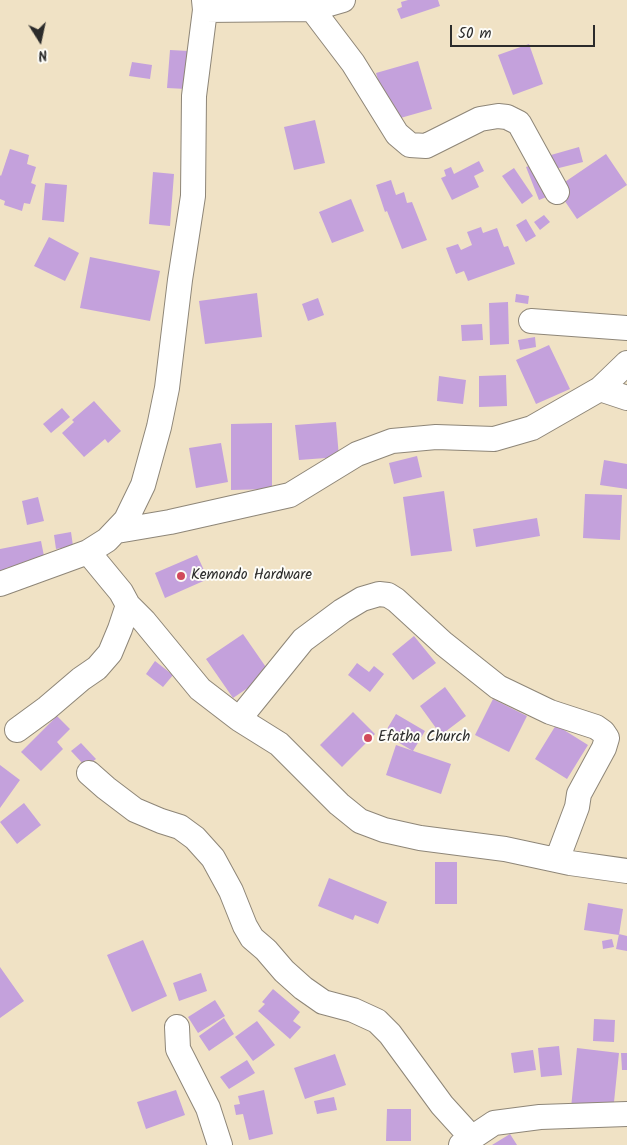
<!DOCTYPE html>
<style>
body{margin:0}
#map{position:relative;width:627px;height:1145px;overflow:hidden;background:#f0e2c5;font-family:Kalam,sans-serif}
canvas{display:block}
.north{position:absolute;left:15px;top:15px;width:50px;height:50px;-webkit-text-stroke:4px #fdfcf7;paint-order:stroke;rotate:170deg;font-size:14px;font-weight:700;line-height:20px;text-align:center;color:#2b2b2b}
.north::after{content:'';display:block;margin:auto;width:18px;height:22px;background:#2b2b2b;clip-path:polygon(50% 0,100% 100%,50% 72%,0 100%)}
.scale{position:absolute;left:450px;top:25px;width:145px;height:22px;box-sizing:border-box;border:2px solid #2b2b2b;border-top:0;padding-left:6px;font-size:15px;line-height:18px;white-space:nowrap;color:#2b2b2b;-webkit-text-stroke:4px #fdfcf7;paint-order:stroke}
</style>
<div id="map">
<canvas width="627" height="1145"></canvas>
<div class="north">N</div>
<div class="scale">50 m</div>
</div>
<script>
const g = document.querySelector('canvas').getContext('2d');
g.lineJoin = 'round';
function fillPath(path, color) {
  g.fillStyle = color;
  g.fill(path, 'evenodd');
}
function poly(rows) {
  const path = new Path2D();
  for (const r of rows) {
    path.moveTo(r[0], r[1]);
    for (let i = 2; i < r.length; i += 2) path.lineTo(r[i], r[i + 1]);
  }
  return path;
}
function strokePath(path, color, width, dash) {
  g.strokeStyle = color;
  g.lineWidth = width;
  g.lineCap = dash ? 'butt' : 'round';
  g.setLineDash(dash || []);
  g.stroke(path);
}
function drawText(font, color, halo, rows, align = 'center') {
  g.font = font + ' Kalam,sans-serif';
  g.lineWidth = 4;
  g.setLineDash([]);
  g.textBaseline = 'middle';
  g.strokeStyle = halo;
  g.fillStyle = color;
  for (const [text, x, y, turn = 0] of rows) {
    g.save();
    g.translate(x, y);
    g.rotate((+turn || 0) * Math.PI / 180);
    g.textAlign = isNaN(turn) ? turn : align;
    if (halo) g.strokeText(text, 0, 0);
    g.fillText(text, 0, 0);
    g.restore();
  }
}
const building = poly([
 [408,0,438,0,440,6,401,19,397,9,402,7,401,2],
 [529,44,543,84,513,95,498,55],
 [170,50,189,51,186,89,167,88],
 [418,61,432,109,390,121,376,73],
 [132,62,152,65,150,79,129,76],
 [315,120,325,163,294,170,284,127],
 [579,147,583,162,555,169,551,155],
 [10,149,29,155,27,164,36,167,31,183,36,185,30,204,24,203,22,211,4,205,5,201,0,199,0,175,1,176],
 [606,154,627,185,577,219,556,188],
 [479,161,484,171,474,176,479,187,452,200,441,178,446,176,444,170,451,167,454,174],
 [542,161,556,193,539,200,526,167],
 [514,168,533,196,522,204,502,176],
 [153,172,174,174,170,226,149,224],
 [391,180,396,195,404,192,407,203,412,202,427,240,402,249,387,211,385,212,376,185],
 [45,183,67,185,64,222,42,220],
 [351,199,364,231,332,243,319,212],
 [544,215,550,222,540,230,534,222],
 [526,219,536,236,526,242,516,225],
 [481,227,483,233,497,228,504,247,508,246,515,264,468,281,464,271,456,274,446,248,458,244,461,250,472,245,467,232],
 [49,237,79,253,65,281,34,266],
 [90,257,160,271,150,321,80,308],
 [257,293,262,337,205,344,199,301],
 [516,294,529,296,528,304,515,302],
 [318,298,324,315,308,321,302,304],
 [508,302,509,344,490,345,489,303],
 [482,324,483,340,462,341,461,325],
 [535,337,536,347,520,350,518,340],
 [549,345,570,389,536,404,516,360],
 [506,375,507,406,479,407,479,376],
 [439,376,466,380,463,404,437,401],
 [94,401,121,431,108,443,105,439,84,457,62,433,74,422,72,420],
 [62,408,70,417,51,433,43,424],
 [336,422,339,457,299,460,295,425],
 [272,423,272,489,231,490,231,424],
 [221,443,228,482,196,488,189,448],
 [417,456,422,477,394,484,389,463],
 [604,460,627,464,627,489,600,485],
 [444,491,452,551,411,556,403,497],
 [585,494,622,495,620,540,583,538],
 [38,497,44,521,27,525,22,501],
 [537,518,540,536,476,547,473,529],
 [71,532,73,546,56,549,54,535],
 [41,541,45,561,6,568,8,575,0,576,0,549],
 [197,555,208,579,165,598,155,573],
 [243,634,270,673,233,698,206,659],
 [414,636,436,663,413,680,392,654],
 [155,661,173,675,163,687,146,674],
 [357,663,369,672,374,666,384,674,370,692,348,675],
 [445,687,466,716,441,735,420,706],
 [493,699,527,716,509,752,475,735],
 [353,712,375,734,342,767,320,745],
 [396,714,425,731,413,751,384,734],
 [57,716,70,729,57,742,63,749,41,771,21,752],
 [556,725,588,745,567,779,535,759],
 [81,743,96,759,86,767,71,751],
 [396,745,451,764,441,794,386,775],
 [0,765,20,780,0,808],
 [24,803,41,825,17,844,0,822],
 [435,862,457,862,457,904,435,904],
 [329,878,387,902,378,924,355,915,353,920,318,906],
 [588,903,623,909,619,935,584,930],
 [619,934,627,936,627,951,616,949],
 [612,939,614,947,603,949,602,941],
 [143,940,167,996,132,1012,107,955],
 [0,967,24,1001,0,1018],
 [201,973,207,991,179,1001,173,983],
 [273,989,300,1012,293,1021,301,1027,290,1039,258,1011,265,1004,262,1002],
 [215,1000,225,1016,198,1033,188,1017],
 [224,1018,234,1034,209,1051,199,1036],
 [594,1019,615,1020,614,1042,593,1041],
 [257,1021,275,1045,253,1061,235,1037],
 [559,1046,562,1075,541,1077,538,1048],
 [577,1048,619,1053,613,1112,571,1108],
 [533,1050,536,1070,514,1073,511,1053],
 [621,1053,627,1053,627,1070,622,1070],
 [335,1054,346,1085,305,1099,294,1068],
 [247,1060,255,1073,229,1089,220,1077],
 [176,1090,185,1115,146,1129,137,1102],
 [264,1090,273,1134,249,1140,243,1114,236,1115,234,1105,240,1104,238,1096],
 [334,1097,337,1110,317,1114,314,1101],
 [387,1109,411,1109,411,1141,386,1141],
 [510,1134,517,1145,492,1145]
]);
const minor = poly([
 [312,9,353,63,397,134,410,145,426,146,480,119,498,116,507,117,519,123,557,192],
 [205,10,312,9,343,0],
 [531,321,627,328],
 [600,389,627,398],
 [117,531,170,522,290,495,357,454,392,441,436,437,494,439,532,428,600,389,627,363],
 [88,552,121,592,128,605,144,621,200,689,239,719,279,744,339,804,360,821,384,830,420,838,505,849,570,863,627,871],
 [0,584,88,552,107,540,126,520,143,485,159,427,167,388,180,280,193,196,194,96,205,10,204,0],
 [239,719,303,640,342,611,362,599,379,594,388,595,396,600,444,644,498,687,550,712,596,727,603,732,607,738,604,748,579,794,577,807,557,860],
 [17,730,47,708,81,679,97,668,110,653,120,629,128,605],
 [89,773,106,788,135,810,161,821,180,827,195,838,213,858,231,891,245,926,252,938,266,950,284,971,303,988,323,1002,353,1010,377,1021,390,1034,442,1105,472,1138],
 [177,1027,178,1049,208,1108,220,1145],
 [461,1145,494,1123,540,1117,627,1114]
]);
const markers = [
 [181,576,5,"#d1495b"],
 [368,738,5,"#d1495b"]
];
const poiNames = [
 ["Kemondo Hardware",191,576],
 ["Efatha Church",378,738]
];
fillPath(building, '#c4a1dc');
strokePath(minor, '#8e8678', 26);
strokePath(minor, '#fff', 24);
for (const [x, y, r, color] of markers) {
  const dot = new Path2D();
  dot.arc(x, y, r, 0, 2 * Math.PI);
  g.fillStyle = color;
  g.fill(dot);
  strokePath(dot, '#fdfcf7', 2);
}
drawText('15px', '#2b2b2b', '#fdfcf7', poiNames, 'left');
</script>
